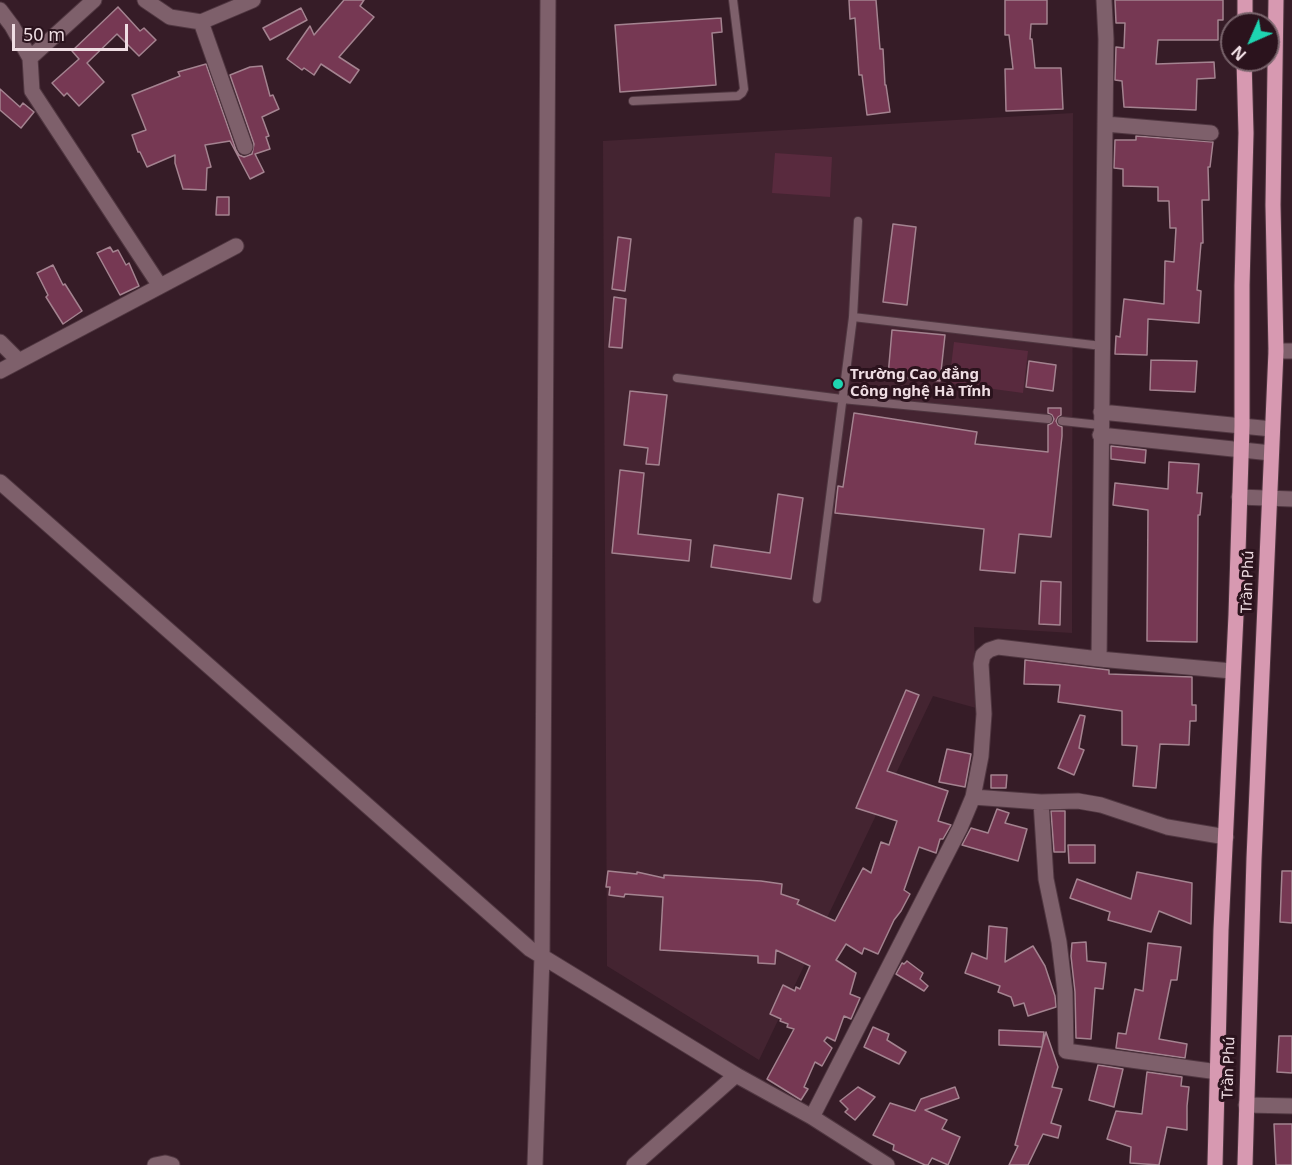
<!DOCTYPE html>
<meta charset="utf-8">
<style>
body{margin:0}
#map{position:relative;width:1292px;height:1165px;overflow:hidden;background:#361c27;font-family:"Noto Sans",sans-serif}
canvas{display:block}
.north{position:absolute;left:1220px;top:12px;width:60px;height:60px;box-sizing:border-box;background:#2b131d;border:2px solid #79646c;border-radius:50%;rotate:225deg;font-size:16px;font-weight:700;line-height:24px;text-align:center;color:#efdde3}
.north::after{content:'';display:block;margin:auto;width:21px;height:27px;background:#1ed5b1;clip-path:polygon(50% 0,100% 100%,50% 72%,0 100%)}
.scale{position:absolute;left:12px;top:24px;width:116px;height:27px;box-sizing:border-box;border:3px solid #efdde3;border-top:0;padding-left:8px;font-size:18px;line-height:21px;white-space:nowrap;color:#efdde3;-webkit-text-stroke:4px #2b131d;paint-order:stroke}
</style>
<div id="map">
<canvas width="1292" height="1165"></canvas>
<div class="north">N</div>
<div class="scale">50 m</div>
</div>
<script>
const g = document.querySelector('canvas').getContext('2d');
g.lineJoin = 'round';
function fillPath(path, color) {
  g.fillStyle = color;
  g.fill(path, 'evenodd');
}
function poly(rows) {
  const path = new Path2D();
  for (const r of rows) {
    path.moveTo(r[0], r[1]);
    for (let i = 2; i < r.length; i += 2) path.lineTo(r[i], r[i + 1]);
  }
  return path;
}
function strokePath(path, color, width, dash) {
  g.strokeStyle = color;
  g.lineWidth = width;
  g.lineCap = dash ? 'butt' : 'round';
  g.setLineDash(dash || []);
  g.stroke(path);
}
function drawText(font, color, halo, rows, align = 'center') {
  g.font = font + ' "Noto Sans",sans-serif';
  g.lineWidth = 6;
  g.setLineDash([]);
  g.textBaseline = 'middle';
  g.strokeStyle = halo;
  g.fillStyle = color;
  for (const [text, x, y, turn = 0] of rows) {
    g.save();
    g.translate(x, y);
    g.rotate((+turn || 0) * Math.PI / 180);
    g.textAlign = isNaN(turn) ? turn : align;
    if (halo) g.strokeText(text, 0, 0);
    g.fillText(text, 0, 0);
    g.restore();
  }
}
const built = poly([
 [1073,113,1072,633,974,627,976,708,933,696,759,1060,607,966,603,141]
]);
const green = poly([
 [775,153,832,157,830,197,772,193],
 [954,342,1028,351,1023,393,949,383]
]);
const building = poly([
 [344,0,364,0,360,6,374,17,339,57,359,70,350,83,321,64,314,75,304,68,302,70,287,59,310,26,314,35,344,0],
 [849,0,876,0,880,49,883,49,885,85,886,85,890,112,867,115,862,75,859,75,855,18,850,19,849,0],
 [1005,0,1047,0,1047,24,1031,24,1030,39,1032,39,1035,68,1061,68,1063,109,1006,111,1005,69,1013,69,1009,35,1005,35,1005,0],
 [1115,0,1223,0,1223,20,1218,20,1218,40,1158,40,1156,64,1214,62,1215,78,1197,79,1196,110,1124,107,1122,81,1115,80,1116,47,1124,48,1125,23,1116,23,1115,0],
 [118,7,140,31,144,28,156,40,139,56,117,34,87,63,104,82,79,106,67,93,64,96,52,83,79,59,72,51,118,7],
 [301,8,307,20,270,40,263,28,301,8],
 [721,18,722,32,712,33,716,85,620,92,615,25,721,18],
 [206,64,236,150,239,155,244,157,252,154,254,144,230,75,250,67,262,66,270,96,273,95,279,109,262,117,269,136,266,137,270,149,255,154,264,172,250,179,230,141,205,145,211,167,207,168,206,190,183,189,175,163,175,155,147,167,140,152,138,152,132,135,146,130,132,95,180,76,178,72,206,64],
 [0,89,20,107,23,103,34,112,21,128,0,110,0,89],
 [1136,136,1213,142,1210,167,1208,167,1209,200,1202,200,1203,243,1201,243,1197,290,1201,291,1199,323,1148,319,1147,355,1115,354,1116,336,1120,337,1124,299,1164,304,1165,261,1174,262,1176,228,1170,228,1169,201,1158,201,1158,187,1123,186,1123,169,1114,168,1115,140,1136,140,1136,136],
 [217,197,229,197,229,215,216,215,217,197],
 [893,224,916,227,907,305,883,302,893,224],
 [618,237,631,239,625,291,612,289,618,237],
 [110,247,113,252,118,250,126,265,129,263,139,286,120,295,97,253,110,247],
 [53,265,63,285,65,284,82,311,63,324,46,297,48,295,37,273,53,265],
 [614,297,626,299,622,348,609,347,614,297],
 [892,330,945,335,940,381,888,376,892,330],
 [1151,360,1197,361,1195,392,1150,390,1151,360],
 [1029,361,1056,365,1053,391,1026,387,1029,361],
 [630,391,667,395,659,465,646,464,648,448,624,445,630,391],
 [1048,408,1061,408,1061,415,1058,417,1056,421,1058,425,1062,427,1062,436,1051,537,1019,534,1015,573,980,570,984,529,835,513,838,486,843,487,854,413,977,432,975,444,1048,452,1048,425,1052,423,1054,419,1052,415,1048,413,1048,408],
 [1111,446,1146,450,1145,463,1111,459,1111,446],
 [1169,462,1199,464,1197,493,1202,493,1200,515,1198,515,1197,642,1147,641,1148,510,1113,505,1115,483,1168,489,1169,462],
 [620,470,644,473,638,534,691,540,689,561,612,553,620,470],
 [778,494,803,498,791,579,711,567,714,545,770,553,778,494],
 [1041,581,1061,582,1060,625,1039,624,1041,581],
 [1025,660,1109,670,1109,674,1192,677,1192,705,1196,705,1196,721,1190,721,1189,745,1160,744,1156,788,1133,786,1137,746,1122,745,1122,711,1058,702,1060,685,1024,684,1025,660],
 [906,690,919,695,887,771,948,791,938,821,951,825,943,839,940,839,936,853,919,847,904,890,910,894,901,911,894,920,878,954,864,948,862,954,846,944,836,960,856,973,850,994,860,998,851,1019,844,1016,835,1041,827,1037,824,1041,832,1048,822,1066,815,1062,804,1087,808,1089,801,1100,767,1079,794,1029,787,1027,788,1024,780,1021,781,1019,770,1014,783,985,795,991,796,987,800,989,810,966,776,950,775,964,758,963,758,956,660,950,663,897,625,894,624,897,609,895,610,887,606,887,608,871,637,874,637,872,664,878,664,875,761,881,782,884,781,894,799,900,797,904,835,921,863,868,871,873,881,842,889,845,897,821,856,808,906,690],
 [1080,715,1085,716,1079,748,1084,750,1074,775,1058,768,1080,715],
 [947,749,971,754,965,787,939,782,947,749],
 [991,775,1007,775,1006,788,991,788,991,775],
 [997,809,1009,813,1005,823,1027,829,1018,861,962,845,971,828,988,833,997,809],
 [1051,811,1065,811,1065,852,1054,852,1051,811],
 [1068,845,1095,845,1095,863,1069,863,1068,845],
 [1282,871,1292,871,1292,923,1280,922,1282,871],
 [1137,872,1192,883,1191,924,1159,911,1151,932,1108,920,1110,912,1070,898,1077,879,1131,899,1137,872],
 [989,926,1007,928,1005,962,1033,946,1045,966,1055,996,1056,1007,1028,1016,1024,1003,1014,1006,1011,997,998,992,1000,986,965,973,972,953,987,959,989,926],
 [1086,942,1087,961,1106,963,1103,989,1095,988,1091,1039,1076,1038,1075,992,1071,956,1072,943,1086,942],
 [1148,943,1181,947,1177,980,1171,980,1159,1039,1187,1044,1185,1058,1116,1048,1118,1033,1126,1034,1135,989,1143,991,1148,943],
 [907,961,923,973,920,979,928,986,924,991,896,974,902,963,904,964,907,961],
 [873,1027,889,1034,887,1040,906,1052,899,1064,864,1047,873,1027],
 [999,1030,1044,1032,1042,1047,999,1045,999,1030],
 [1046,1032,1058,1067,1052,1087,1062,1089,1051,1123,1061,1126,1058,1138,1043,1134,1028,1165,1009,1165,1018,1146,1015,1145,1046,1032],
 [1279,1036,1292,1036,1292,1073,1277,1072,1279,1036],
 [1098,1065,1123,1069,1114,1107,1089,1100,1098,1065],
 [1147,1072,1182,1077,1181,1086,1189,1087,1187,1106,1187,1130,1167,1127,1159,1165,1130,1163,1131,1147,1107,1139,1116,1111,1142,1114,1147,1072],
 [858,1087,875,1097,855,1120,845,1112,848,1109,840,1101,858,1087],
 [955,1087,959,1098,925,1110,947,1120,942,1129,960,1137,948,1165,932,1158,928,1165,925,1165,893,1150,894,1145,873,1135,890,1103,915,1111,921,1099,955,1087],
 [1274,1124,1292,1124,1292,1165,1276,1165,1274,1124]
]);
const service = poly([
 [633,101,738,96,742,93,744,89,733,0],
 [853,317,1102,346],
 [677,378,842,399,1048,419],
 [1062,421,1100,425],
 [817,599,853,317,858,221]
]);
const minor = poly([
 [145,0,170,17,201,22,253,0],
 [0,10,12,26,30,58,32,91,160,286],
 [201,22,245,147],
 [30,58,94,0],
 [1105,124,1211,133],
 [0,342,19,361],
 [1276,351,1292,351],
 [0,371,236,246],
 [1101,412,1272,429],
 [1100,435,1271,453],
 [0,482,530,949,736,1075],
 [1239,497,1292,499],
 [1099,659,1106,39,1104,0],
 [973,797,1041,802,1078,801,1101,805,1167,827,1226,837],
 [1041,802,1046,879,1059,942,1065,992,1066,1051,1218,1072],
 [1246,1105,1292,1106],
 [812,1117,960,828,973,797,981,756,984,714,981,664,983,655,989,650,998,647,1099,659,1232,671],
 [155,1165,165,1163,172,1165],
 [535,1165,542,956,548,0],
 [634,1165,736,1075,812,1117,887,1165]
]);
const primary = poly([
 [1245,24,1245,0],
 [1215,1165,1221,930,1236,615,1242,426,1242,285,1246,133,1244,60],
 [1245,1165,1254,859,1276,351,1273,205,1276,0]
]);
const markers = [
 [838,384,6,"#1ed5b1"]
];
const poiNames = [
 ["Trường Cao đẳng",850,375],
 ["Công nghệ Hà Tĩnh",850,392]
];
const streetNames = [
 ["Trần Phú",1248,582,-88],
 ["Trần Phú",1229,1068,-88]
];
fillPath(built, '#442431');
fillPath(green, '#592a3e');
fillPath(building, '#763853');
strokePath(building, '#a48390', 1.5);
strokePath(service, '#503741', 10);
strokePath(minor, '#503741', 17);
strokePath(primary, '#503741', 17);
strokePath(service, '#7e606b', 8);
strokePath(minor, '#7e606b', 15);
strokePath(primary, '#d799b1', 15);
for (const [x, y, r, color] of markers) {
  const dot = new Path2D();
  dot.arc(x, y, r, 0, 2 * Math.PI);
  g.fillStyle = color;
  g.fill(dot);
  strokePath(dot, '#2b131d', 2);
}
drawText('bold 15px', '#efdde3', '#2b131d', poiNames, 'left');
drawText('15px', '#efdde3', '#2b131d', streetNames);
</script>
